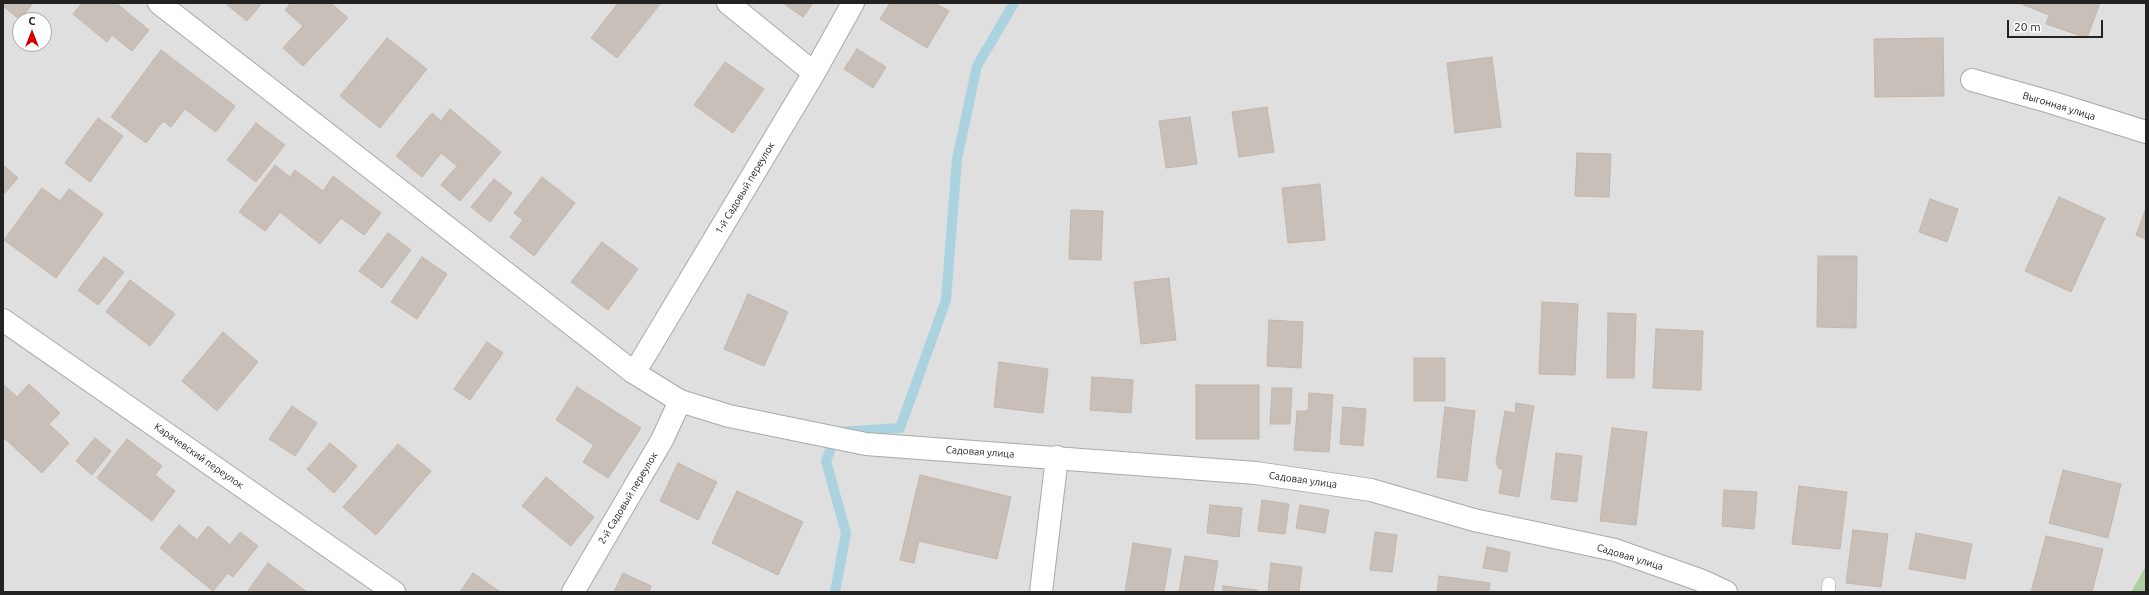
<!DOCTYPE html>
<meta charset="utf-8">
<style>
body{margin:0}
#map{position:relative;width:2149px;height:595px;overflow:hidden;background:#f2efe9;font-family:Ubuntu,sans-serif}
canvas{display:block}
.frame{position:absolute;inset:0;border:4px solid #222;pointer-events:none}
.north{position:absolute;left:12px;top:12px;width:40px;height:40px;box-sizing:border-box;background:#fff;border:1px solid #a7a7a7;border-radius:50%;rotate:0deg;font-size:11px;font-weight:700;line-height:16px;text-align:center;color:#222}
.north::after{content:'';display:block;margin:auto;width:14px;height:18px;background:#d40000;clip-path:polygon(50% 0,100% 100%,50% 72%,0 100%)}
.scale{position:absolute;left:2007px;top:20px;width:96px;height:18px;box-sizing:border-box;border:2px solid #222;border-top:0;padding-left:5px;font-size:12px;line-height:14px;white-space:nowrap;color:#222;-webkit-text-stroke:3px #fff;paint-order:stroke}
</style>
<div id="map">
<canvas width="2149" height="595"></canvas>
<div class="frame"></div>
<div class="north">С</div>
<div class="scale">20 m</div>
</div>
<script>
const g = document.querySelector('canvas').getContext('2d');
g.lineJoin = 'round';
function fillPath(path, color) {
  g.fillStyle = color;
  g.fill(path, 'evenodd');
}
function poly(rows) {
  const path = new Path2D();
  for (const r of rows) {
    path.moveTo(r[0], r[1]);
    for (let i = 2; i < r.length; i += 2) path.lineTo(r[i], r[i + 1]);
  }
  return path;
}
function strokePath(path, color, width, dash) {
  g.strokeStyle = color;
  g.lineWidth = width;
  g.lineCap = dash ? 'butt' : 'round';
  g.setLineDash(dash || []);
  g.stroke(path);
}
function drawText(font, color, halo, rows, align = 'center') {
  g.font = font + ' Ubuntu,sans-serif';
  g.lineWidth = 3;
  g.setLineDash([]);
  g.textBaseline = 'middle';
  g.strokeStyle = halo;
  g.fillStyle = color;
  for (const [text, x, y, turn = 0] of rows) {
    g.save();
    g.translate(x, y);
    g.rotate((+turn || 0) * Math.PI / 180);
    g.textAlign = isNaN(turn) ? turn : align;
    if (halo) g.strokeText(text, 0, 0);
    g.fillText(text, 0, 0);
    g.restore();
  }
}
const residential = poly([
 [3,3,2146,3,2146,592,3,592],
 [20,20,44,20,44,44,20,44]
]);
const forest = poly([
 [2146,566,2146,592,2131,592]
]);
const stream = poly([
 [835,592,846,533,826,461,837,432,900,428,946,300,957,159,977,66,1014,3]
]);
const building = poly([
 [3,3,33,3,20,20,3,6,3,3],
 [82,3,116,3,149,30,132,51,112,35,107,42,73,14,82,3],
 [225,3,262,3,247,21,225,3],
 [291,3,331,3,348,18,303,66,283,48,303,26,285,10,291,3],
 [618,3,661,3,617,58,591,38,618,3],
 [783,3,813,3,803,17,783,3],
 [890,3,935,3,949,11,927,48,880,19,890,3],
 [2019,3,2100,3,2087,38,2046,24,2049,15,2019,3],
 [387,38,427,69,380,128,340,96,387,38],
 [1943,38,1944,96,1875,97,1874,39,1943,38],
 [857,49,886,67,873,88,844,69,857,49],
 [161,50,235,106,216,132,185,109,171,127,163,121,146,143,111,117,161,50],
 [1492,57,1501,127,1455,133,1447,63,1492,57],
 [725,62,764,89,733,133,694,105,725,62],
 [1267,107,1274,152,1239,157,1232,112,1267,107],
 [450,109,501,152,460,201,441,185,457,166,441,153,422,177,396,156,432,113,441,121,450,109],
 [1190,117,1197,164,1166,168,1159,121,1190,117],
 [98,118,123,136,90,182,65,163,98,118],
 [256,123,285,145,256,182,227,160,256,123],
 [1577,153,1611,154,1609,197,1575,196,1577,153],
 [3,165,18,178,3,195,3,165],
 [275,165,290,177,295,170,323,191,333,176,381,213,364,235,341,218,320,244,280,212,265,231,239,212,275,165],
 [542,177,575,203,534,256,510,237,523,220,514,213,542,177],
 [494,179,512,193,490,222,471,207,494,179],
 [1320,184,1325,240,1288,243,1282,188,1320,184],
 [42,188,60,201,69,189,103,214,56,278,4,240,42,188],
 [2059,197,2105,218,2071,292,2025,271,2059,197],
 [1930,199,1958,209,1947,242,1919,232,1930,199],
 [2146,208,2146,239,2136,235,2146,208],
 [1071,210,1103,211,1101,260,1069,259,1071,210],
 [388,233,411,250,382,288,359,271,388,233],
 [602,242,638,269,608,310,571,282,602,242],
 [1818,256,1857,256,1856,328,1817,327,1818,256],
 [104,257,124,272,98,305,78,290,104,257],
 [422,257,447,274,417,319,391,302,422,257],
 [1169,278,1176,340,1141,344,1134,282,1169,278],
 [130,280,175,314,150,346,106,312,130,280],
 [748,294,788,312,764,366,724,349,748,294],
 [1542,302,1578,304,1575,375,1539,374,1542,302],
 [1608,313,1636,314,1634,378,1607,378,1608,313],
 [1269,320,1303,322,1301,368,1267,366,1269,320],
 [1656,329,1703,331,1701,390,1653,388,1656,329],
 [223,332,258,362,217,411,182,381,223,332],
 [487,342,503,353,470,400,454,389,487,342],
 [1414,358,1445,358,1445,401,1414,401,1414,358],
 [999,362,1048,369,1043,413,994,407,999,362],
 [1092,377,1133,380,1131,413,1090,410,1092,377],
 [3,384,17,397,29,384,60,413,49,424,69,443,42,473,3,437,3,384],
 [1196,385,1259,385,1259,439,1196,439,1196,385],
 [577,387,641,428,608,478,583,462,594,445,556,420,577,387],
 [1272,388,1292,388,1290,424,1270,424,1272,388],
 [1309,393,1333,395,1329,452,1294,450,1297,411,1308,411,1309,393],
 [1516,403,1534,406,1519,497,1499,493,1503,469,1499,469,1496,462,1505,411,1515,413,1516,403],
 [292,406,317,423,295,456,269,439,292,406],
 [1343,407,1366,409,1363,446,1340,444,1343,407],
 [1445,407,1475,411,1467,481,1437,477,1445,407],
 [1612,428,1647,432,1636,525,1600,521,1612,428],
 [95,438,111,451,92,475,76,461,95,438],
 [127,439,162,466,155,475,175,491,152,521,97,478,127,439],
 [330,443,357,466,334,493,307,469,330,443],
 [398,444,431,471,376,535,343,507,398,444],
 [1556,453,1582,456,1577,502,1551,499,1556,453],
 [678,463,717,482,698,520,660,501,678,463],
 [2063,470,2121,484,2108,538,2049,523,2063,470],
 [920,475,1011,497,997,559,919,541,914,563,900,560,920,475],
 [546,477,594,517,571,546,522,506,546,477],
 [1799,486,1847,492,1840,549,1792,544,1799,486],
 [1724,490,1757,492,1754,529,1722,526,1724,490],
 [737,491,803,522,778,575,712,543,737,491],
 [1262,500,1289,504,1285,534,1258,531,1262,500],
 [1210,505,1242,508,1239,537,1207,533,1210,505],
 [1300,505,1329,510,1325,533,1296,528,1300,505],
 [179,525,197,540,208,526,230,545,240,532,258,546,233,577,228,573,213,591,160,548,179,525],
 [1853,530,1888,534,1881,587,1846,583,1853,530],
 [1375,532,1397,535,1392,572,1370,570,1375,532],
 [1916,533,1972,544,1965,579,1909,569,1916,533],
 [2046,536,2103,549,2092,592,2031,592,2046,536],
 [1133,543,1171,549,1164,592,1125,592,1133,543],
 [1487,547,1510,552,1507,572,1483,568,1487,547],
 [1185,556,1218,561,1213,592,1179,592,1185,556],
 [268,563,307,592,247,592,268,563],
 [1271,563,1302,567,1299,592,1268,592,1271,563],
 [473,573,500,592,460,592,473,573],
 [623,573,651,586,649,592,614,592,623,573],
 [1439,576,1490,583,1489,592,1437,592,1439,576],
 [1223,586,1257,590,1257,592,1223,592,1223,586]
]);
const service = poly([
 [1828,592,1829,584]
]);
const minor = poly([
 [728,3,814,73],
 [1972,80,2050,102,2146,132],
 [3,320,394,592],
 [633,372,642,360,814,73,853,3],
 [573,592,662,440,680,401]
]);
const tertiary = poly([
 [159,3,633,372,680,401,729,416,866,444,1256,473,1371,490,1474,520,1615,550,1700,580,1726,592],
 [1041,592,1057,457]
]);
const streetNames = [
 ["Выгонная улица",2059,106,17],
 ["1-й Садовый переулок",745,188,-59],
 ["Садовая улица",980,452,4],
 ["Карачевский переулок",199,456,35],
 ["Садовая улица",1303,480,8],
 ["2-й Садовый переулок",628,498,-59],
 ["Садовая улица",1630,557,17]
];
fillPath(residential, '#e0dfdf');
fillPath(forest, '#add19e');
strokePath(stream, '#aad3df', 10);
fillPath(building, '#c7bfb8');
strokePath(building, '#c4b6ab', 1);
strokePath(service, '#a9a9a9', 14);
strokePath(minor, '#a9a9a9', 24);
strokePath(tertiary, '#a9a9a9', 24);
strokePath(service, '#fff', 13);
strokePath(minor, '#fff', 22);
strokePath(tertiary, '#fff', 22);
drawText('10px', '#222', '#fff', streetNames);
</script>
